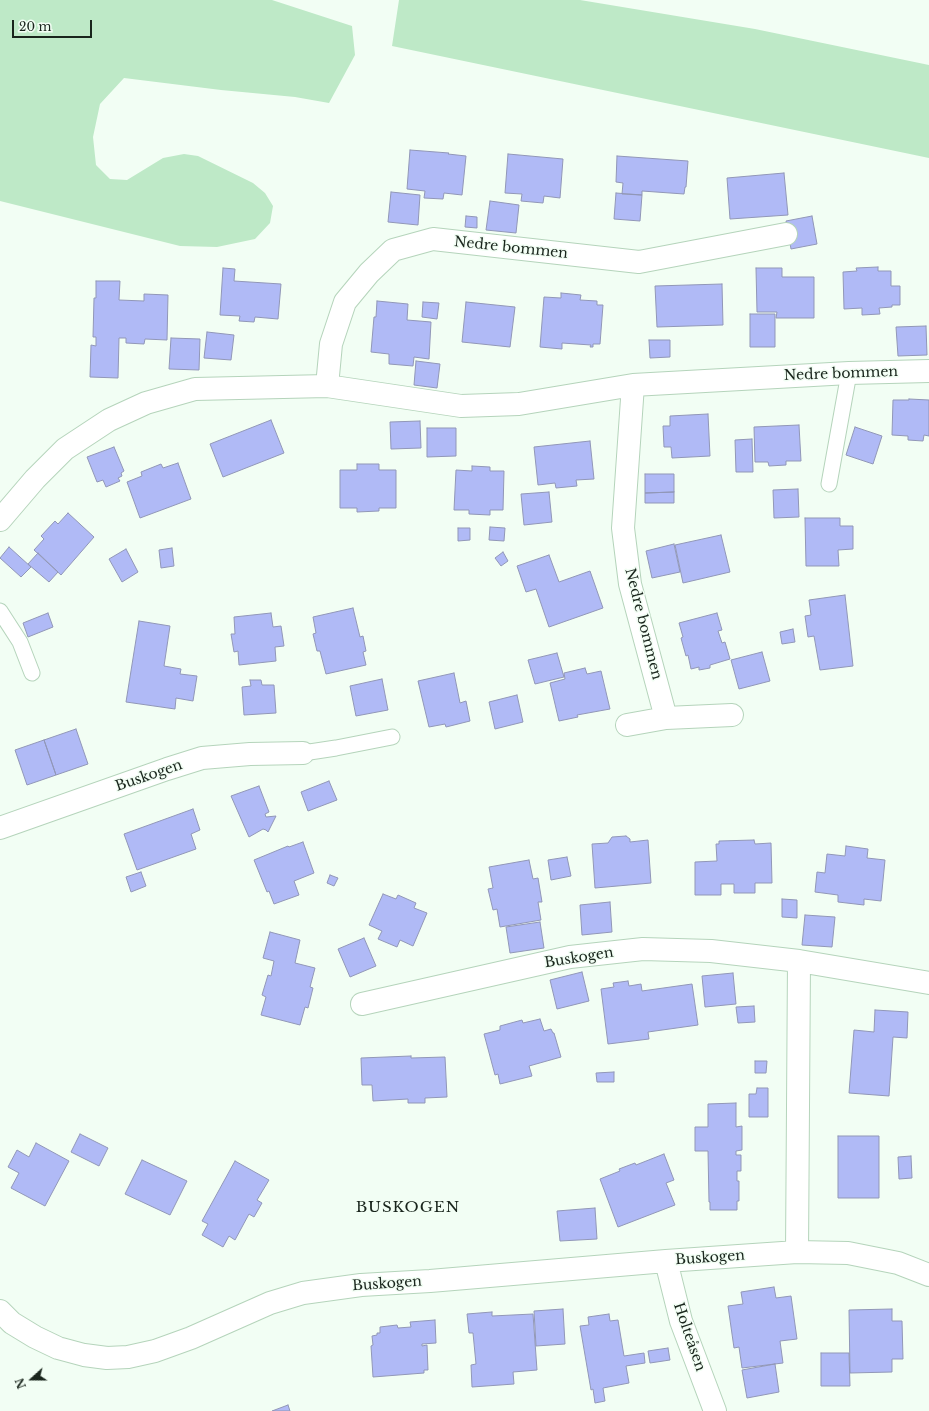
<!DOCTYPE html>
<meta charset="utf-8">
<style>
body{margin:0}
#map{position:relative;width:929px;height:1411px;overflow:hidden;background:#f2fef4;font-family:"Libre Baskerville",serif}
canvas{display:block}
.north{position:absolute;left:12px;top:1359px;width:40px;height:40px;-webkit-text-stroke:3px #f2fef4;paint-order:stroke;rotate:249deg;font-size:11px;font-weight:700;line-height:16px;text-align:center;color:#19251c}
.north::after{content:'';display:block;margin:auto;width:14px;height:18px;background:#19251c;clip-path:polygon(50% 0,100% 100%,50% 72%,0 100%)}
.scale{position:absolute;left:12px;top:20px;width:80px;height:18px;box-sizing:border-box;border:2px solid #19251c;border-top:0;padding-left:5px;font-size:12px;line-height:14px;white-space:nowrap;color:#19251c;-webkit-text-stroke:3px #f2fef4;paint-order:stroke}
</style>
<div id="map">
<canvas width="929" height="1411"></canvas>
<div class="north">N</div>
<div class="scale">20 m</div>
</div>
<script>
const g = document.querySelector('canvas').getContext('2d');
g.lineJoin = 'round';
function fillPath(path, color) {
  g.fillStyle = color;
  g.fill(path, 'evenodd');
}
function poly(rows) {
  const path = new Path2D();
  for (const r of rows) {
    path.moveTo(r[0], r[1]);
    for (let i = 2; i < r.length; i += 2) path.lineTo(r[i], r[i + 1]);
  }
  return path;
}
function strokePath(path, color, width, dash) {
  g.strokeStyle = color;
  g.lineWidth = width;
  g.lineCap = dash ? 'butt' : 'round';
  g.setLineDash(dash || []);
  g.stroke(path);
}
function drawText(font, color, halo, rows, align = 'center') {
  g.font = font + ' "Libre Baskerville",serif';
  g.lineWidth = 3;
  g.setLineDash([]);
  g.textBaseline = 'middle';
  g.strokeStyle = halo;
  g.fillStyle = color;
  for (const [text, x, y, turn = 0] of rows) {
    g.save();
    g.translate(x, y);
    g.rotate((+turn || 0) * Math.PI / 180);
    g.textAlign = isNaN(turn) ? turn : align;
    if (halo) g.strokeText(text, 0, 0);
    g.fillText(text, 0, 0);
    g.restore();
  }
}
const green = poly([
 [0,0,272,0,352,26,355,55,329,103,295,97,221,90,124,78,100,104,93,137,96,165,110,179,127,180,163,158,184,154,198,156,253,183,265,193,273,206,270,223,255,239,217,247,180,246,0,201],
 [399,0,580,0,755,29,929,65,929,158,392,46]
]);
const building = poly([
 [410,150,449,153,448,154,466,156,462,195,444,193,443,199,424,198,425,191,407,189,410,150],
 [508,154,563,159,560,198,544,196,543,203,521,201,522,194,505,193,508,154],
 [617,156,688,161,686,187,685,187,684,194,642,191,642,195,622,194,623,183,616,182,617,156],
 [784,173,788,215,730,219,727,178,784,173],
 [391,192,420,195,418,225,388,222,391,192],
 [616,193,642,195,640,221,614,219,616,193],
 [490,201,519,205,516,233,486,230,490,201],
 [466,216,477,217,477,228,465,227,466,216],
 [812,216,817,244,791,249,786,221,812,216],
 [878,267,878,271,891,271,891,286,900,286,900,305,892,305,892,307,879,308,880,314,862,315,862,308,844,309,843,272,857,271,856,268,878,267],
 [223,268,235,269,234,281,281,284,278,319,255,317,254,322,239,321,240,316,220,315,223,268],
 [756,268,782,268,782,277,814,277,814,318,776,318,777,312,757,312,756,268],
 [96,281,120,281,119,300,144,301,144,294,168,295,167,340,145,339,144,344,126,343,126,338,119,338,118,378,90,377,91,345,96,346,96,337,93,337,94,298,96,298,96,281],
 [722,284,723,325,657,327,655,286,722,284],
 [561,293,581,295,580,300,597,301,597,305,603,305,600,344,593,344,593,347,590,347,591,345,562,343,562,349,540,347,544,297,561,298,561,293],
 [377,301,408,304,407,320,431,322,429,359,414,357,413,366,389,364,389,354,371,352,374,317,376,317,377,301],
 [423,302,439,303,437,319,422,317,423,302],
 [466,302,515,307,510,347,462,342,466,302],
 [750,314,775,314,775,347,750,347,750,314],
 [926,326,927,355,898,356,896,327,926,326],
 [207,332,234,335,231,360,204,358,207,332],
 [171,338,200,339,199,370,169,369,171,338],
 [649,340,670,340,670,357,650,358,649,340],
 [416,361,440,364,437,388,414,385,416,361],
 [909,399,929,400,929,436,924,435,923,441,908,440,908,436,892,435,893,400,909,400,909,399],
 [708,414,710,456,672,458,671,447,664,447,663,426,670,426,670,416,708,414],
 [271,420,284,453,223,477,210,444,271,420],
 [420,421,421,448,391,449,390,422,420,421],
 [799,425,801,461,786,461,786,465,769,466,768,462,755,462,754,427,799,425],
 [855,427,882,436,873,464,846,455,855,427],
 [427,428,456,428,456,456,427,457,427,428],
 [752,439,753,472,736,472,735,440,752,439],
 [590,441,594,479,576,480,577,486,556,488,555,483,538,485,534,447,590,441],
 [114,447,124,471,121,473,122,476,118,478,120,481,106,487,103,480,97,482,87,457,114,447],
 [178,463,191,499,140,518,127,482,142,476,141,472,161,464,163,468,178,463],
 [357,464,379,464,379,470,396,470,396,508,379,508,379,511,357,512,357,508,340,508,340,470,357,470,357,464],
 [472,466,490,467,490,471,504,471,503,510,490,510,490,515,469,514,469,510,454,510,456,470,472,471,472,466],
 [645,474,674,474,674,492,645,493,645,474],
 [798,489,799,517,774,518,773,490,798,489],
 [549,492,552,522,524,525,521,494,549,492],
 [674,492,674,503,645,503,645,493,674,492],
 [68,513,94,537,61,575,34,550,44,539,41,536,55,521,58,524,68,513],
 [805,518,840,518,840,526,853,526,853,549,838,550,839,566,806,566,805,518],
 [490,527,505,528,504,541,489,540,490,527],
 [458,528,470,528,470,540,458,541,458,528],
 [721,535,730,572,683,583,675,545,721,535],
 [674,544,680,572,652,578,646,551,674,544],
 [9,547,31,567,21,577,0,558,9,547],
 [172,548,174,566,161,568,159,550,172,548],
 [126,549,138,572,122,582,109,559,126,549],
 [503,552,508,561,501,566,495,558,503,552],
 [38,553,58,572,49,582,28,564,38,553],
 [549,555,559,582,590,571,603,608,549,627,536,589,526,592,517,566,549,555],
 [845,595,853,666,820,670,814,636,808,637,805,616,811,615,809,600,845,595],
 [353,608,360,637,363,636,366,651,363,652,366,665,326,674,320,651,317,651,313,634,316,633,313,617,353,608],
 [48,613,53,627,28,637,23,623,48,613],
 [271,613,273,627,281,626,284,646,275,647,276,661,239,665,238,651,234,652,231,634,235,634,234,617,271,613],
 [717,613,722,630,718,631,722,643,725,642,730,659,710,665,710,668,699,670,699,667,691,669,688,655,686,656,681,638,683,637,679,623,717,613],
 [139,621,170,626,164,666,181,669,180,674,197,676,193,701,176,698,175,709,126,702,139,621],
 [793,629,795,642,782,644,780,632,793,629],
 [762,652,770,681,739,689,731,660,762,652],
 [557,653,564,677,535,684,528,660,557,653],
 [585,668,587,674,601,671,610,709,577,715,578,717,559,721,550,683,565,679,564,673,585,668],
 [454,673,460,703,466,701,470,721,446,727,445,724,429,727,418,681,454,673],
 [382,679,388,710,356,716,350,686,382,679],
 [250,680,261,680,262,685,274,685,276,713,244,715,242,687,251,686,250,680],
 [517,695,523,722,495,729,489,702,517,695],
 [76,729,88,764,56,775,44,740,76,729],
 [44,740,56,775,27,785,15,750,44,740],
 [329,781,337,800,308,811,301,792,329,781],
 [259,786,269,812,265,814,266,817,276,816,268,832,266,830,263,829,249,837,231,796,259,786],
 [193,809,200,830,191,834,196,849,137,870,124,834,193,809],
 [626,836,630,839,630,842,648,840,651,883,595,888,592,844,608,843,612,837,626,836],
 [754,840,755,844,771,843,772,883,755,883,755,893,734,893,734,884,721,884,721,895,695,895,695,862,717,861,716,844,719,844,719,841,754,840],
 [303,842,314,873,294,881,299,895,274,904,269,891,267,892,254,860,288,846,289,847,303,842],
 [846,846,868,849,867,858,885,860,881,901,864,899,864,905,838,902,838,895,815,892,817,872,825,873,827,854,845,856,846,846],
 [567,857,571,876,551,880,548,860,567,857],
 [529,860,533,879,538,878,542,902,538,902,541,920,500,927,497,909,493,910,488,889,493,888,489,867,529,860],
 [141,872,146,886,131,892,126,877,141,872],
 [330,875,338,878,334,886,327,883,330,875],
 [383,894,396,899,398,895,416,903,414,908,427,913,413,946,400,940,397,947,378,939,382,931,369,925,383,894],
 [782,899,797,900,797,918,782,917,782,899],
 [610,902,612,932,582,935,580,905,610,902],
 [805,915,835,917,832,947,802,945,805,915],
 [540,922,544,948,510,953,506,927,540,922],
 [270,932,300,940,295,963,315,968,310,987,313,988,308,1008,305,1007,300,1025,261,1015,266,997,262,995,268,975,271,976,274,961,263,958,270,932],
 [364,938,376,966,350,977,338,949,364,938],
 [582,972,589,1001,557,1009,550,980,582,972],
 [733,973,736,1004,705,1007,702,976,733,973],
 [628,981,629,986,641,984,642,991,692,984,698,1025,648,1032,649,1039,608,1044,601,989,614,987,613,983,628,981],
 [754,1006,755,1022,738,1023,736,1007,754,1006],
 [875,1010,908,1012,907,1038,893,1037,889,1096,849,1093,854,1030,874,1032,875,1010],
 [540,1019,544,1031,551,1029,553,1033,554,1033,561,1057,529,1066,532,1076,500,1084,498,1074,495,1075,484,1034,500,1030,500,1026,522,1020,523,1023,540,1019],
 [411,1056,411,1058,445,1057,447,1097,425,1098,425,1103,408,1103,408,1099,373,1101,372,1085,362,1085,361,1058,411,1056],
 [755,1061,767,1061,766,1073,755,1073,755,1061],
 [614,1072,614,1082,597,1082,596,1073,614,1072],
 [757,1088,768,1088,768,1117,749,1117,749,1094,756,1094,757,1088],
 [736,1103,736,1127,742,1126,742,1150,736,1151,736,1155,741,1155,741,1171,737,1171,737,1181,739,1181,739,1201,737,1201,737,1210,710,1210,710,1202,709,1202,708,1151,695,1151,695,1127,708,1127,708,1104,736,1103],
 [80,1134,108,1148,99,1166,71,1152,80,1134],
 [838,1136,879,1136,879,1198,838,1198,838,1136],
 [36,1143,69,1161,45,1206,11,1188,19,1173,8,1167,17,1150,29,1157,36,1143],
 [664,1154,674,1180,666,1183,675,1205,618,1227,600,1179,620,1171,619,1169,635,1163,636,1165,664,1154],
 [911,1156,912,1178,899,1179,898,1157,911,1156],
 [142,1160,187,1181,170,1215,125,1194,142,1160],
 [235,1161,269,1180,257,1200,262,1203,254,1217,249,1214,235,1240,229,1236,223,1247,202,1235,208,1224,202,1221,235,1161],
 [595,1208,597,1239,560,1241,557,1211,595,1208],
 [774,1287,776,1298,791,1296,797,1339,780,1341,783,1363,742,1368,739,1347,734,1348,728,1306,743,1304,741,1292,774,1287],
 [563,1309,565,1344,536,1346,534,1311,563,1309],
 [892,1309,892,1321,902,1321,903,1359,892,1359,892,1372,850,1373,849,1310,892,1309],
 [492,1312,492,1316,533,1314,537,1370,513,1372,514,1384,472,1387,471,1365,476,1364,473,1333,469,1333,467,1314,492,1312],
 [609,1314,610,1321,618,1320,624,1356,644,1353,645,1363,626,1366,629,1383,603,1388,605,1401,595,1403,593,1389,591,1390,580,1326,589,1325,588,1317,609,1314],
 [435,1320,436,1343,422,1344,422,1346,427,1345,428,1370,424,1370,424,1373,373,1377,371,1346,373,1345,372,1336,377,1335,377,1333,380,1333,380,1327,397,1325,398,1328,411,1327,410,1322,435,1320],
 [668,1348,670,1360,650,1363,648,1351,668,1348],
 [821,1353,849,1353,850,1386,821,1386,821,1353],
 [775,1364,779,1392,747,1398,742,1370,775,1364],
 [288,1405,290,1411,272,1411,288,1405]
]);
const lane = poly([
 [829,484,849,373],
 [0,611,20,642,32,673],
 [303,753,336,748,392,737]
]);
const street = poly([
 [633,385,623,528,630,584,666,718],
 [327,386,331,344,345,302,369,273,393,250,433,239,639,262,786,234],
 [0,520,35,479,65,449,109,420,146,403,195,389,327,386,461,406,519,404,633,385,849,373,929,371],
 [627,725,666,718,732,715],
 [0,828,167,769,202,758,250,754,303,753],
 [362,1004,570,957,643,949,711,951,799,961,929,983],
 [797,1252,799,961],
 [666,1261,681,1321,715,1411],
 [0,1311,12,1323,35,1337,58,1348,84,1355,107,1358,128,1357,155,1351,191,1338,270,1303,303,1293,361,1285,430,1281,666,1261,797,1252,848,1253,898,1263,929,1275]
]);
const streetNames = [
 ["Nedre bommen",511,248,6],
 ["Nedre bommen",841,374,-2],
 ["Nedre bommen",643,624,76],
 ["Buskogen",149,776,-19],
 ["Buskogen",579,958,-9],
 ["Buskogen",710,1258,-4],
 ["Buskogen",387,1284,-4],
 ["Holteåsen",689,1337,71]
];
const neighbourhoodNames = [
 ["BUSKOGEN",408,1208]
];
fillPath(green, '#bee9c7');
fillPath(building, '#b0baf6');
strokePath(building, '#9197b7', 1);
strokePath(lane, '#b5d4bb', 17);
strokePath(street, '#b5d4bb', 24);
strokePath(lane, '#fff', 15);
strokePath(street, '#fff', 22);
drawText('14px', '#19251c', '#f2fef4', streetNames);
g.letterSpacing = '1px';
drawText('15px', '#19251c', '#f2fef4', neighbourhoodNames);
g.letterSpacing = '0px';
</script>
